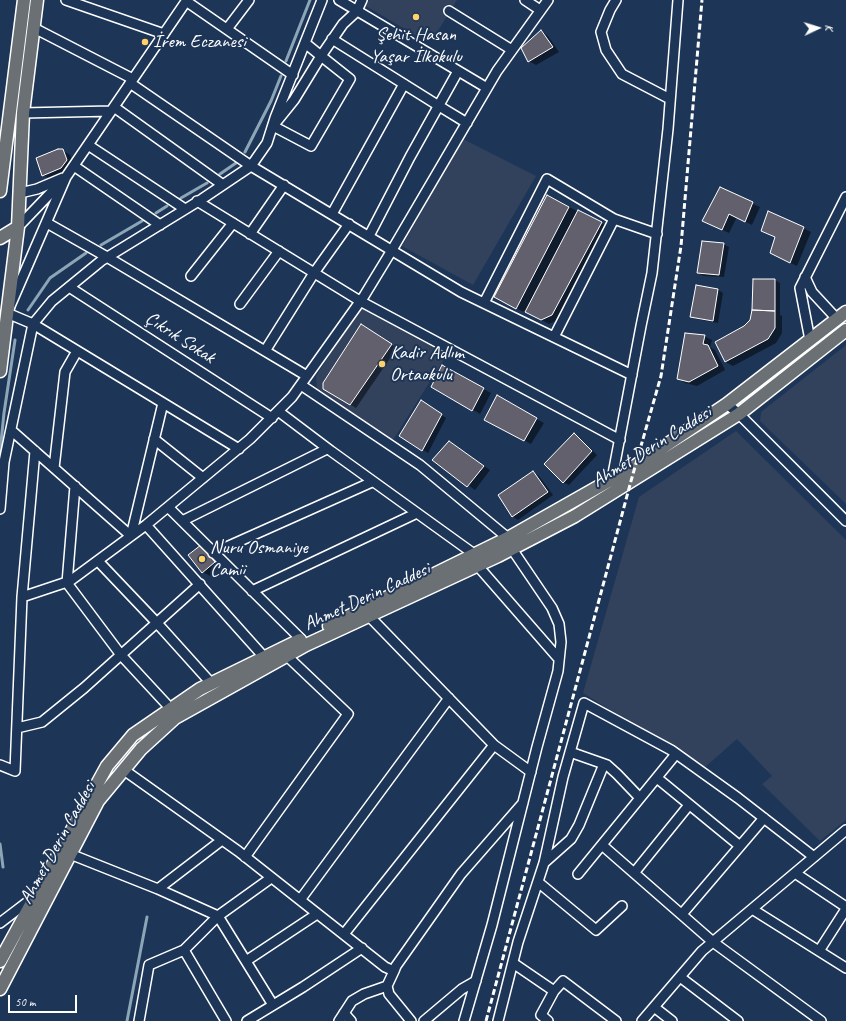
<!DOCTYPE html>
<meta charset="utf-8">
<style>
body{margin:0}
#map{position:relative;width:846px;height:1021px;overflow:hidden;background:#1d3557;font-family:Caveat,sans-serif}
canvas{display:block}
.north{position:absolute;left:798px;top:8px;width:40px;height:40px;-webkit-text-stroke:3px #1d3557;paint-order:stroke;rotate:86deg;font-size:11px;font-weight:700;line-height:16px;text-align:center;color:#fff}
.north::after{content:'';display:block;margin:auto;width:14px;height:18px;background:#fff;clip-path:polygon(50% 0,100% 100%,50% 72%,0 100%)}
.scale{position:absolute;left:8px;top:995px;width:69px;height:18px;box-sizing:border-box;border:2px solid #fff;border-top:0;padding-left:5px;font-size:12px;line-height:14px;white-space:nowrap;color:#fff;-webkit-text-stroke:3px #1d3557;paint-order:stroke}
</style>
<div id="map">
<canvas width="846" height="1021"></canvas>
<div class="north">K</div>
<div class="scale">50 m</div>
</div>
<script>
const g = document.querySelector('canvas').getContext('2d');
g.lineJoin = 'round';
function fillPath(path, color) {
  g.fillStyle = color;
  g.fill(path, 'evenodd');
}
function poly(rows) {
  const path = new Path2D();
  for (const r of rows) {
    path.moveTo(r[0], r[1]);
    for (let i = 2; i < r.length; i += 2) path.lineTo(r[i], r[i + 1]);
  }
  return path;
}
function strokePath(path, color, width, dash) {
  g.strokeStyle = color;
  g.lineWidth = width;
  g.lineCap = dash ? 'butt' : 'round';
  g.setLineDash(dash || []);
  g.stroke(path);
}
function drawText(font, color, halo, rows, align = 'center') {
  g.font = font + ' Caveat,sans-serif';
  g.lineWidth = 4;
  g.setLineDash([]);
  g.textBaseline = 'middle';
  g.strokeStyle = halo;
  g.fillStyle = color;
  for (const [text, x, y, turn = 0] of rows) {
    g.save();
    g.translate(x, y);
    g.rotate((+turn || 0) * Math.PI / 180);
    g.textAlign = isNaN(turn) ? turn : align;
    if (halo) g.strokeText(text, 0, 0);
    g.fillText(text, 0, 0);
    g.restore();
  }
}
const built = poly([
 [369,0,457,0,436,34,424,29,420,38,366,6],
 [463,139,536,176,473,285,402,246],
 [363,303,448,353,393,440,317,390,316,376],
 [846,345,846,504,760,421,761,412],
 [736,431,846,540,846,820,820,841,762,784,772,776,737,739,704,768,583,693,639,497]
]);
const shadow = poly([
 [541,31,548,36,559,52,536,65,529,61],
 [62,150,70,155,74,165,69,171,50,179,43,175],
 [720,189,760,207,752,225,737,217,729,233,703,221],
 [547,196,609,227,560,319,549,324,525,311,524,312,502,301],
 [803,228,811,232,797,266,778,257,776,237,763,231],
 [723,244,729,247,724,277,704,276,698,273],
 [775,280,780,283,780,315,782,316,782,333,776,343,733,366,725,362,744,327,751,321],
 [717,289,723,293,718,323,696,319,691,316],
 [361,326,397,348,356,408,324,389],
 [704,336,712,340,710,347,715,350,725,370,697,386,685,383,678,379],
 [443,367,491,393,480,414,433,386],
 [497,397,544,423,531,444,492,423],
 [426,404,446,418,428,453,400,436],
 [574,434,579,437,597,455,569,485,563,482],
 [449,442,490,470,475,490,434,460],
 [533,473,539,476,553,495,518,520,513,517],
 [201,546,222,566,210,576,203,572]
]);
const stream = poly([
 [286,61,310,0],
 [245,152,271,101,281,76],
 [220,174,236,163],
 [181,198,207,183],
 [156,213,167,206],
 [101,245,142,221],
 [28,310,50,278,86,253],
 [0,452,4,413,15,340],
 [0,844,3,867],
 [127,1021,147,917]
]);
const building = poly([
 [541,30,553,47,528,62,521,48,541,30],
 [58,149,63,149,67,160,61,168,42,176,36,158,58,149],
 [720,187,753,202,745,222,729,214,722,230,702,221,720,187],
 [547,195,569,207,516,309,494,297,547,195],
 [578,210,602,222,552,315,541,320,525,312,578,210],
 [768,211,804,227,790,263,770,253,775,237,761,231,768,211],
 [702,241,724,243,719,275,697,273,702,241],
 [753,279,775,279,775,311,752,310,753,279],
 [696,285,718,289,713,321,690,317,696,285],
 [752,310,775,311,775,328,768,339,725,362,715,342,744,326,750,320,752,310],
 [361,324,392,344,350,405,323,389,323,383,361,324],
 [685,333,705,335,703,344,708,345,718,366,689,382,677,379,685,333],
 [442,365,484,388,472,411,431,387,442,365],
 [497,395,537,418,524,441,484,420,497,395],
 [421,400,442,414,422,451,399,436,421,400],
 [574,433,592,451,563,483,544,464,574,433],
 [449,441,484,466,467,487,432,460,449,441],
 [533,471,548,492,512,517,498,495,533,471],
 [201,545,215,562,202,573,188,555,201,545]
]);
const minor = poly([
 [66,0,164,34],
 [339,0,487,88],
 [525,0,540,10],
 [616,0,610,10,601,32,606,50,622,74,670,99],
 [186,1,293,75],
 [449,11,512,50],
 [34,28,133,79],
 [227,29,249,0],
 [332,39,439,106,467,123],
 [305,43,321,56,350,79,311,146,273,126,294,100,321,56,343,24,357,11,362,0],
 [130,83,251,166,461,292,632,375],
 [114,107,223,185],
 [23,113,111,111],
 [88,145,185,209],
 [74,166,160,225],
 [66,177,7,313,33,324,239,449],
 [20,193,37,189,63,178],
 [197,201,360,301,620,440],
 [332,214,404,84],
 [47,223,107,257,307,376],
 [18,227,66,177,187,0],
 [250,234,284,185],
 [369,236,410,157,458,71],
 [191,276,233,223],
 [805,277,812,292,837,319],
 [69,287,272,418],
 [484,303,547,179,614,219,657,234],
 [240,304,279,251],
 [554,337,614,219],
 [810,340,800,288,846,197],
 [265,351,314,273,349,224],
 [301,385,420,465,508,538,512,549,552,608,559,624,561,642,558,671,537,747,492,925,464,1021],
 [727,404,739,414,846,521],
 [278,411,331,451,474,554],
 [11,430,131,536,163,403],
 [154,439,203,478],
 [54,468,65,372,77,351],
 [612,479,641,326,652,273,668,129,678,0],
 [75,486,67,583,121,655,171,709],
 [168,507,301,639],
 [0,509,4,462,33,324,52,301,101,261,202,199,251,166,267,143,275,118,322,0],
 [182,521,327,449],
 [146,525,264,657],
 [213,553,372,482],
 [98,561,157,623,211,683],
 [477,565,559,659],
 [252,591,417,513],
 [22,597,70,581,146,525,250,439,292,397,364,296,392,250,497,71,548,0],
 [369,616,494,745,531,772],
 [17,728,42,722,84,688,200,584],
 [570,752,607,765,617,774,640,798],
 [0,765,15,771,22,597,35,451],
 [124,770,238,851,385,967,394,971,396,966,461,874,523,803],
 [657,778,740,846],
 [602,845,713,942,821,1021],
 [70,854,158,889,218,916,271,878],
 [245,857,348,714,287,656],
 [544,863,571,839,579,825,604,764],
 [634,873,689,805],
 [795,873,846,907],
 [578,874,676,754],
 [538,882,596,930,622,906],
 [158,889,222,840],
 [300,900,449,698],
 [752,909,846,968],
 [682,914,764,818],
 [0,923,34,897],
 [344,934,494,745],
 [819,951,846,909],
 [246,961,317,914],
 [513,963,554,991,563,981,616,1021],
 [394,971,387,986,389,994,411,1021],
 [680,977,738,1021],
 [654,1007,672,1021],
 [344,1013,351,1021],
 [139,1021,149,965,184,950],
 [226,1021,184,950,218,916,273,1005],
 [247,1021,303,987,362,948],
 [339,1021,352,1001,364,994,387,986],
 [424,1021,462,989,476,981],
 [498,1021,518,942,544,863,563,777,584,703,671,750,738,798,814,857],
 [548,1021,541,1015,554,991],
 [642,1021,702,951,846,830]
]);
const major = poly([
 [0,191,24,0],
 [0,238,18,227],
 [0,371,18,227,23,113,37,0],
 [329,626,508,538,635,466,727,404,846,312],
 [0,961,107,766,133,735,200,689,300,640],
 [0,989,98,801,141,749,175,718,306,645,498,556,575,516,739,414,846,330]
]);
const rail = poly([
 [486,1021,631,481,661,376,681,246,702,0]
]);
const markers = [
 [416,17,4,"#ffd166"],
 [145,42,4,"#ffd166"],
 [382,364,4,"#ffd166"],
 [202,559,4,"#ffd166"]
];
const poiNames = [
 ["Şehit Hasan",416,35,"center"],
 ["Yaşar İlkokulu",416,57,"center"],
 ["İrem Eczanesi",153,42],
 ["Kadir Adlım",390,353],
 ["Ortaokulu",390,375],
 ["Nuru Osmaniye",210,548],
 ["Camii",210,570]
];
const streetNames = [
 ["Çıkrık Sokak",180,338,33],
 ["Ahmet Derin Caddesi",652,447,-32],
 ["Ahmet Derin Caddesi",367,597,-25],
 ["Ahmet Derin Caddesi",58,843,-61]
];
fillPath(built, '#32425d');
fillPath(shadow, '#0007');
strokePath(stream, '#8ca5b7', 3);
fillPath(building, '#62606c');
strokePath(building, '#fff', 1);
strokePath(minor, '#fff', 12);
strokePath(major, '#fff', 15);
strokePath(minor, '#1d3557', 9);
strokePath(major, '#6b7074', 12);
strokePath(rail, '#fff', 3, [6, 3]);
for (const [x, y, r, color] of markers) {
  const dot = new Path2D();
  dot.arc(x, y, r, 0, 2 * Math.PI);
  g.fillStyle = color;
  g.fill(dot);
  strokePath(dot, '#1d3557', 1.5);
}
drawText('19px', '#fff', '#1d3557', poiNames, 'left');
drawText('19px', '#fff', '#1d3557', streetNames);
</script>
